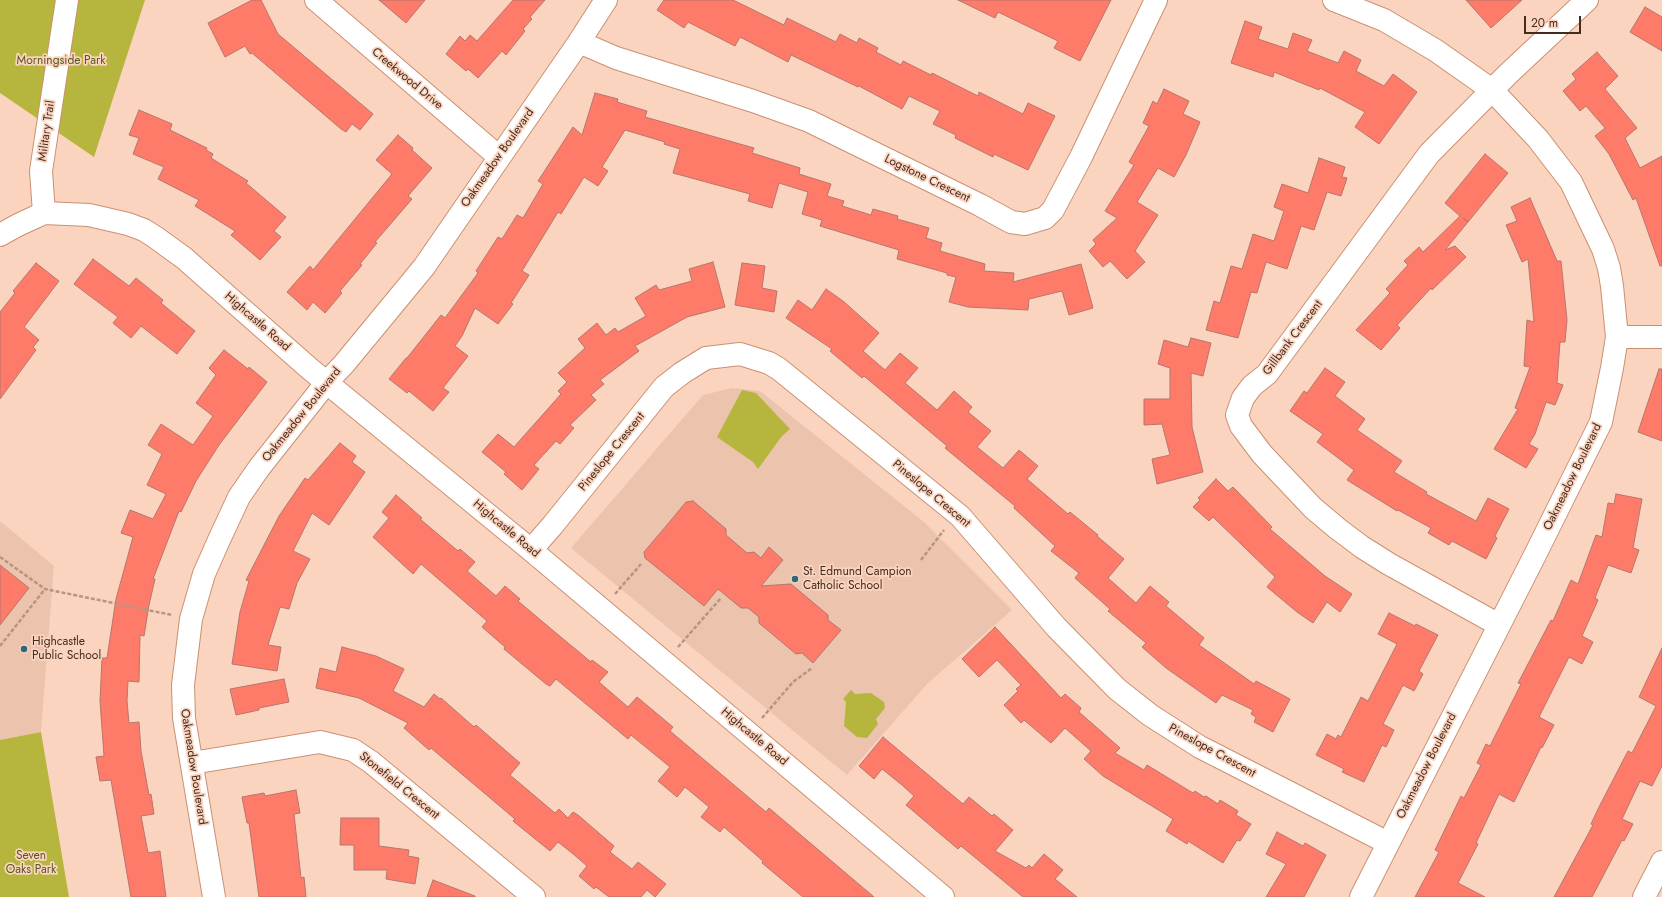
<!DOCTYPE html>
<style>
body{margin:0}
#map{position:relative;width:1662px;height:897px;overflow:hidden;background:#fbd4c0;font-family:Jost,sans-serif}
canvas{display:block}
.scale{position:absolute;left:1524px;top:16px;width:57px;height:18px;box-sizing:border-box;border:2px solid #432b1e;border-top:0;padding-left:5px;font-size:12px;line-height:14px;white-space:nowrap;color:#432b1e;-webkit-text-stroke:3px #fbd4c0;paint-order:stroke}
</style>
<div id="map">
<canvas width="1662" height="897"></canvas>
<div class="scale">20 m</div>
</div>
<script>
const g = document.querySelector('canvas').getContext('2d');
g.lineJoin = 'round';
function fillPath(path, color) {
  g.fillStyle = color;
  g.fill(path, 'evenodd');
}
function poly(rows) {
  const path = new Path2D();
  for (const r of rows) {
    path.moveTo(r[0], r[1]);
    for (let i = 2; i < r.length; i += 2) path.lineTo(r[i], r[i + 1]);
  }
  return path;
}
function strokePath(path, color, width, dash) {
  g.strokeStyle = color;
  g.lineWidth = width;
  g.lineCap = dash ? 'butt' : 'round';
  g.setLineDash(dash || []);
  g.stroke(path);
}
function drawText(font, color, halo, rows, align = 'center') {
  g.font = font + ' Jost,sans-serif';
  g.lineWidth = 3.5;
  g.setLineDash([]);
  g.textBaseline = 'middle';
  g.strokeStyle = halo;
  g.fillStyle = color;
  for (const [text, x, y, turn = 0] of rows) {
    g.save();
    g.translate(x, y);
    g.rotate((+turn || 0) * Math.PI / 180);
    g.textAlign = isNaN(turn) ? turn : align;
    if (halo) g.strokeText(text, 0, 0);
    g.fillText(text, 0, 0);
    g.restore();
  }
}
const built = poly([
 [732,388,760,391,924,522,1012,610,927,684,847,775,571,548,703,395],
 [0,521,54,566,41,732,0,740]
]);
const green = poly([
 [0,0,145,0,94,157,0,93],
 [742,390,756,393,790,429,782,436,758,469,753,462,717,437],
 [851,690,855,694,871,693,884,702,885,708,876,719,878,724,867,738,857,737,844,726,846,702,843,699],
 [41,732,69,897,0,897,0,740]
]);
const building = poly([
 [252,0,261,0,278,34,373,114,360,130,352,124,346,132,341,129,252,53,250,54,245,46,225,57,208,23,252,0],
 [379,0,425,0,406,23,379,0],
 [513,0,545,0,530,17,532,19,523,29,525,31,506,55,502,51,478,78,468,69,466,71,446,54,460,36,465,41,470,35,477,41,513,0],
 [664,0,733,0,784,25,787,18,836,42,840,34,857,43,859,38,878,48,876,52,901,65,903,61,931,75,932,73,978,96,979,92,1023,114,1028,103,1055,116,1028,170,994,154,993,157,955,138,956,135,933,124,940,111,909,96,902,109,859,86,858,87,791,55,788,62,740,37,735,46,688,22,684,28,657,10,664,0],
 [958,0,1111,0,1080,61,1054,48,1058,41,998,12,995,18,958,0],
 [1466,0,1522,0,1491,28,1466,0],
 [1645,7,1662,17,1662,51,1630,32,1645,7],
 [1245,21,1262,27,1258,39,1288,49,1293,33,1312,40,1307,51,1338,63,1344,51,1361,60,1356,71,1384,86,1393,74,1417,92,1379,144,1355,127,1365,112,1320,88,1319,90,1274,72,1273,77,1231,63,1245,21],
 [1597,52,1618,76,1605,89,1637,128,1625,138,1640,168,1662,156,1662,266,1660,266,1636,198,1633,200,1609,154,1595,136,1605,128,1586,106,1580,111,1563,91,1576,79,1572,74,1597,52],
 [1164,89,1189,101,1183,114,1200,122,1186,155,1174,177,1158,168,1137,202,1158,215,1135,251,1145,262,1127,279,1110,261,1103,267,1089,251,1096,244,1093,240,1117,218,1105,211,1134,165,1129,162,1149,126,1143,123,1153,101,1157,104,1164,89],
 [595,93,618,99,617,102,647,111,645,117,754,148,752,153,800,168,799,174,831,184,827,196,844,201,842,206,871,215,873,209,898,216,897,219,929,228,926,238,942,243,940,251,985,264,984,271,1014,273,1013,282,1081,264,1093,308,1069,315,1062,291,1029,299,1028,310,968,307,949,302,956,277,947,275,947,273,897,259,899,250,820,226,822,220,802,214,808,192,779,183,772,208,748,201,750,194,673,173,680,149,664,144,665,142,625,130,602,167,608,171,598,186,584,177,561,214,558,212,522,271,529,275,511,303,513,304,498,324,475,308,462,336,455,346,468,356,443,388,449,392,433,411,409,391,407,393,389,379,406,358,407,358,441,315,445,318,478,273,476,271,498,237,502,239,517,215,523,218,543,184,538,181,573,127,582,135,595,93],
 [139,110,172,124,170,130,207,148,206,150,213,154,211,158,248,181,246,183,286,217,274,231,281,237,260,260,231,235,235,231,195,206,199,200,158,179,164,167,133,154,139,138,129,135,139,110],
 [398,135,413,148,412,150,432,168,408,196,412,199,375,242,377,243,360,264,362,265,340,291,342,293,325,313,313,302,307,310,287,292,310,266,313,270,392,174,376,160,398,135],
 [1485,154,1508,173,1468,222,1463,218,1468,222,1445,250,1455,246,1466,257,1432,290,1431,288,1397,325,1400,328,1381,350,1356,330,1390,293,1386,289,1408,265,1404,261,1419,247,1423,252,1460,216,1445,203,1485,154],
 [1319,158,1345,167,1342,177,1347,178,1341,196,1327,192,1314,230,1301,226,1287,269,1266,262,1257,293,1251,292,1238,338,1206,330,1214,301,1220,303,1231,266,1242,269,1253,234,1274,241,1284,211,1274,207,1282,184,1308,193,1319,158],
 [1530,198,1557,261,1561,261,1567,320,1565,342,1560,342,1557,383,1563,385,1555,405,1546,402,1535,434,1529,444,1538,449,1526,468,1494,449,1518,409,1515,408,1530,367,1524,366,1527,320,1534,322,1528,259,1522,262,1506,225,1517,221,1511,207,1530,198],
 [93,259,129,286,136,278,163,300,161,303,195,331,177,354,141,326,131,338,113,323,118,317,74,284,93,259],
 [713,262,725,307,687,317,635,346,639,351,600,380,604,384,591,395,596,400,570,425,574,428,560,444,556,441,534,465,539,469,522,490,504,474,506,472,482,452,498,434,514,447,561,394,558,391,567,382,558,373,585,348,578,339,597,323,606,335,615,328,618,332,646,316,635,298,656,285,659,290,692,281,689,269,713,262],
 [36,263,59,281,24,327,39,340,33,347,36,350,0,399,0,312,15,293,13,291,36,263],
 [742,263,765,266,762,288,777,291,774,312,735,305,742,263],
 [826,289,843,301,879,333,863,351,885,370,900,353,918,368,905,383,937,410,954,391,972,407,968,412,991,431,977,447,1003,468,1019,450,1038,466,1027,479,1068,514,1070,512,1098,535,1097,536,1124,559,1108,578,1136,603,1150,586,1169,602,1166,606,1204,638,1199,645,1254,684,1256,681,1290,699,1273,732,1254,722,1256,717,1251,714,1253,710,1222,695,1216,703,1166,668,1142,647,1146,643,1108,611,1110,609,1075,578,1079,573,1051,551,1055,546,1014,508,1015,506,945,448,947,446,864,376,862,378,830,351,832,349,786,318,798,300,812,310,826,289],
 [1191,338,1211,343,1203,376,1191,373,1192,427,1203,472,1157,484,1152,459,1170,455,1162,424,1144,425,1144,399,1170,399,1170,368,1158,364,1164,340,1188,347,1191,338],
 [224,350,248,369,249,367,267,382,219,445,196,481,181,512,179,511,153,579,155,579,149,605,144,636,140,635,139,682,128,681,127,701,129,723,139,722,141,751,149,795,151,794,154,814,141,816,148,853,160,851,166,897,131,897,111,780,100,781,96,757,104,756,100,701,102,658,107,658,116,599,133,537,121,533,130,510,153,519,166,494,147,485,162,454,148,445,161,424,193,445,213,416,196,403,216,375,209,368,224,350],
 [1325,368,1345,382,1335,396,1365,419,1357,430,1402,461,1394,472,1427,492,1426,494,1476,521,1488,498,1509,509,1495,536,1497,538,1486,559,1452,541,1449,545,1428,533,1431,528,1398,510,1397,511,1347,480,1354,470,1317,442,1323,434,1290,411,1304,391,1307,393,1325,368],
 [1659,369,1662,369,1662,441,1638,432,1659,369],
 [340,443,356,456,352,462,365,472,329,525,312,513,293,551,310,559,297,583,289,609,280,607,268,645,281,647,277,671,232,664,240,612,249,581,246,580,279,516,305,478,308,480,340,443],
 [1216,479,1228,491,1233,487,1272,527,1270,529,1325,576,1352,594,1340,612,1327,602,1313,623,1297,612,1267,587,1275,577,1213,517,1209,521,1193,507,1200,500,1198,498,1216,479],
 [1616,494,1642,499,1633,548,1639,550,1631,573,1608,565,1595,598,1598,600,1582,636,1593,642,1582,664,1569,657,1539,717,1554,725,1542,748,1541,747,1514,802,1499,794,1476,843,1478,844,1458,883,1485,897,1415,897,1439,852,1435,850,1461,796,1464,798,1481,765,1477,763,1486,744,1490,746,1521,684,1518,683,1551,620,1553,621,1571,580,1578,584,1596,535,1602,537,1608,503,1614,504,1616,494],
 [396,495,422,518,420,519,458,551,460,549,475,562,467,571,496,596,505,586,520,599,518,601,556,633,591,662,592,660,608,672,599,682,628,707,637,697,673,727,670,731,766,812,769,808,874,897,803,897,762,863,763,861,724,827,720,832,701,817,709,807,685,787,677,797,658,781,670,767,631,735,628,739,556,679,550,686,546,684,504,649,505,647,482,627,487,621,421,564,413,574,373,537,389,518,382,512,396,495],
 [693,501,726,529,726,535,747,553,754,552,761,558,769,547,783,560,761,586,791,584,828,615,828,620,841,630,813,663,802,653,796,654,759,623,759,617,748,608,741,608,718,589,704,606,645,558,644,552,667,525,686,502,693,501],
 [0,565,29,588,0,625,0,565],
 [1389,613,1415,626,1416,624,1438,635,1419,671,1423,674,1414,691,1403,685,1383,724,1394,730,1386,747,1382,745,1364,782,1342,772,1344,769,1316,755,1327,734,1336,739,1338,735,1341,737,1361,697,1368,701,1397,644,1378,634,1389,613],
 [995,627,1061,698,1065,694,1081,708,1079,712,1120,748,1115,753,1144,770,1147,765,1193,793,1195,791,1204,797,1206,796,1218,804,1220,800,1238,811,1236,815,1251,824,1240,841,1237,840,1223,863,1188,841,1187,844,1166,831,1173,819,1103,776,1084,759,1091,751,1065,728,1051,743,1024,720,1021,723,1004,705,1018,691,1016,689,1021,685,997,660,979,677,962,659,995,627],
 [342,647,376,656,404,669,393,691,424,707,434,694,440,699,441,698,474,727,476,725,520,763,510,775,555,813,559,809,568,818,573,812,578,815,614,846,610,852,632,869,638,862,666,884,655,897,647,890,641,897,609,897,596,887,594,889,579,876,587,866,572,853,558,842,550,851,513,821,515,819,431,748,429,750,404,728,408,723,359,698,316,688,320,668,336,672,342,647],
 [1662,648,1662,766,1652,786,1640,781,1622,819,1633,824,1624,841,1622,840,1592,897,1554,897,1593,825,1591,824,1599,807,1628,751,1632,753,1656,706,1639,697,1662,648],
 [284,679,289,702,259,708,259,710,236,715,230,689,284,679],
 [883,737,963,804,969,797,992,816,994,814,1013,830,995,851,1026,868,1029,865,1032,868,1044,854,1063,870,1055,879,1077,897,1023,897,961,846,958,849,906,805,914,796,902,785,882,769,874,779,859,766,883,737],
 [296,790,300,813,294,814,301,878,304,877,306,897,259,897,249,823,247,823,242,797,264,793,265,796,296,790],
 [341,818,379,818,379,846,409,850,408,856,419,858,415,884,386,879,387,870,354,870,354,845,340,845,341,818],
 [1277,832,1303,846,1305,843,1326,855,1304,897,1266,897,1286,864,1266,854,1277,832],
 [433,880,475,896,475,897,427,897,433,880]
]);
const path = poly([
 [0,557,45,589,172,615],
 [921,560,944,530],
 [615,594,641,564],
 [0,646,45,589],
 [678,647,721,598],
 [762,718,793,682,812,668]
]);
const minor = poly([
 [316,0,499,157],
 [1334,0,1384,20,1435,50,1492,90,1538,139,1571,182,1603,249,1609,268,1612,286,1617,337,1612,368,1601,422,1535,555,1361,897],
 [579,42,616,58,753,101,809,121,980,205,1011,222,1025,224,1045,218,1053,210,1081,157,1156,0],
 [44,213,41,171,67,0],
 [0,235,18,225,44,213,89,215,128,224,144,230,155,237,184,258,310,369,531,550,943,897],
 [1617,337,1662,337],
 [531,550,552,526,664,387,682,373,706,358,740,354,769,363,779,369,960,516,1056,627,1117,689,1150,715,1200,747,1388,843],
 [1499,625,1389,564,1362,547,1338,529,1313,508,1262,454,1241,426,1237,415,1243,398,1252,386,1267,374,1429,154,1508,74,1587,0],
 [192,763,320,742,353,750,371,762,534,897],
 [214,897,184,718,183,685,191,619,204,574,219,540,239,497,259,468,327,382,344,364,424,267,579,42,606,0],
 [1644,897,1662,862]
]);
const markers = [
 [795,579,4,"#2d6780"],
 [24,649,4,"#2d6780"]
];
const parkNames = [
 ["Morningside Park",61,61],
 ["Seven",31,856],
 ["Oaks Park",31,870]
];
const streetNames = [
 ["Creekwood Drive",407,79,40],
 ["Military Trail",47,131,-82],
 ["Oakmeadow Boulevard",498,158,-55],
 ["Logstone Crescent",927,179,26],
 ["Highcastle Road",257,322,41],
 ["Gillbank Crescent",1293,338,-53],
 ["Oakmeadow Boulevard",302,415,-51],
 ["Pineslope Crescent",612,452,-51],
 ["Oakmeadow Boulevard",1573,477,-64],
 ["Pineslope Crescent",931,494,40],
 ["Highcastle Road",506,529,40],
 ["Highcastle Road",754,737,40],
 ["Pineslope Crescent",1212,751,29],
 ["Oakmeadow Boulevard",1427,766,-63],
 ["Oakmeadow Boulevard",193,767,81],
 ["Stonefield Crescent",399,786,39]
];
const poiNames = [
 ["St. Edmund Campion",803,572],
 ["Catholic School",803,586],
 ["Highcastle",32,642],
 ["Public School",32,656]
];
fillPath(built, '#ecc3ad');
fillPath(green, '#b6b63e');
fillPath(building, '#fe7b6a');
strokePath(building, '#b7756b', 1);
strokePath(minor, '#cb9070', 24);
strokePath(path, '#b79584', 2.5, [4, 2]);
strokePath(minor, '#fff', 22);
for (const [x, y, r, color] of markers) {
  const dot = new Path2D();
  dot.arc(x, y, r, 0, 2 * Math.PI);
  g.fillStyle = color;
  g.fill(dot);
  strokePath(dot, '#fbd4c0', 1.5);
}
drawText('12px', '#58581f', '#fbd4c0', parkNames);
drawText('12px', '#432b1e', '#fbd4c0', streetNames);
drawText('12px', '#432b1e', '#fbd4c0', poiNames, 'left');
</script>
